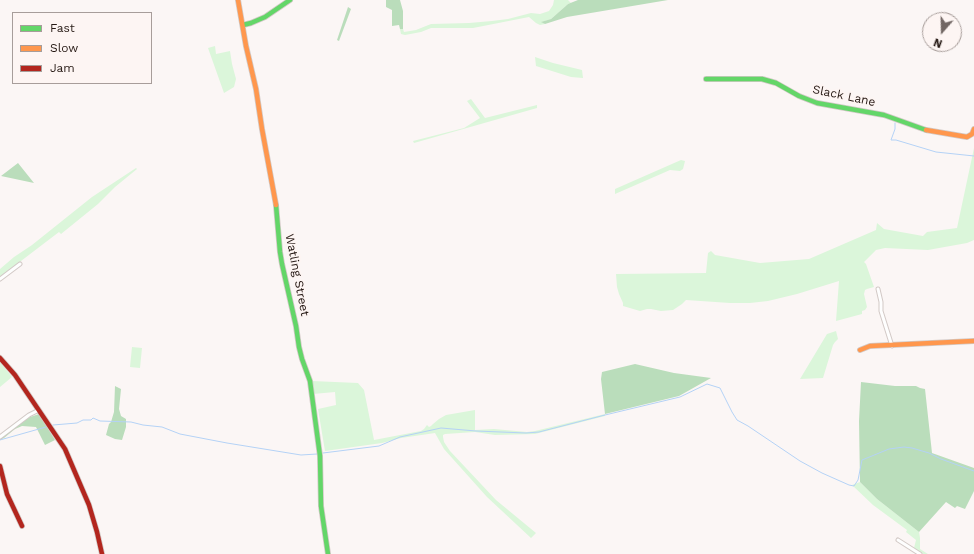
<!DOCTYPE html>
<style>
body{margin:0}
#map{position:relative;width:974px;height:554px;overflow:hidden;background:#fbf6f5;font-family:"Work Sans",sans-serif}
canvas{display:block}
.legend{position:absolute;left:12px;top:12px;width:140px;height:72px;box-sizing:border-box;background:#fdf5f3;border:1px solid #a79d9a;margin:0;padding:5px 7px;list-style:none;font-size:12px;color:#261914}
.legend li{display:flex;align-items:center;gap:8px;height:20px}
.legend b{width:20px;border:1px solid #a79d9a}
.north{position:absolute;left:922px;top:12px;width:40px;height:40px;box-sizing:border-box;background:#fdf5f3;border:1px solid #a79d9a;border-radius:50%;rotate:200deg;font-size:11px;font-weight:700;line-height:16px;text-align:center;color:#261914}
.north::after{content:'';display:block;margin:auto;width:14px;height:18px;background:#716663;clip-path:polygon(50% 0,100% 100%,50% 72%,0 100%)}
</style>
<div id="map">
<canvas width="974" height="554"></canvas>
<ul class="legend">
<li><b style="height:5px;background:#63d668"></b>Fast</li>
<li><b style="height:5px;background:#ff974d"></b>Slow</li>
<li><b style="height:5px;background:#b3261e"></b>Jam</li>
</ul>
<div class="north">N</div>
</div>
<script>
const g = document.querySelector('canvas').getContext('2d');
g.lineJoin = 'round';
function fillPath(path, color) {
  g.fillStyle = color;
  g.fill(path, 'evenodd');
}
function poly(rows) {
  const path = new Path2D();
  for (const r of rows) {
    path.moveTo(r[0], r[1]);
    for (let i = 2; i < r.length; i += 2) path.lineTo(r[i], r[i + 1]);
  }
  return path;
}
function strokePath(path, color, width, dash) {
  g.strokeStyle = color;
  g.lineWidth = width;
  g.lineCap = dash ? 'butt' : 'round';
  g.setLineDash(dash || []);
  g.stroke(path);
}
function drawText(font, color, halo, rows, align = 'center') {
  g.font = font + ' "Work Sans",sans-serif';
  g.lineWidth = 4;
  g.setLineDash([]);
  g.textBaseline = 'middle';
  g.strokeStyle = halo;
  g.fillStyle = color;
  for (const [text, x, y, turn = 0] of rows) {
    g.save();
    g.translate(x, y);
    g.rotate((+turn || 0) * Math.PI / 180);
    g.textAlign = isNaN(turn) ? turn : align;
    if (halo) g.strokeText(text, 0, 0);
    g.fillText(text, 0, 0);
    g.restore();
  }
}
const green = poly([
 [554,0,568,0,571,3,568,4,551,19,542,22,545,24,540,25,536,23,529,17,473,28,431,28,421,32,405,35,401,34,400,29,403,29,404,32,416,30,431,24,469,23,492,21,508,19,531,13,540,14,549,11,553,5],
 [215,46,216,54,230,51,232,64,236,79,234,87,224,93,208,48],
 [535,57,553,63,582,70,583,78,571,77,536,66],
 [471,99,485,118,537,105,537,108,414,143,413,141,464,128,480,118,467,101],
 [974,148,974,240,967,243,928,250,885,248,876,250,864,262,866,264,874,287,867,289,865,290,864,294,867,307,865,310,862,311,862,314,836,321,839,281,797,294,768,301,750,303,730,303,686,300,682,304,673,310,661,311,651,309,647,309,640,311,623,306,623,303,619,294,617,287,616,274,706,273,708,253,711,251,715,255,760,263,809,259,876,230,877,223,884,229,923,236,927,232,957,228],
 [681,160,685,161,683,169,680,171,670,170,615,194,615,189],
 [136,168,137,169,115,187,98,204,61,234,59,232,0,277,0,269,14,257,32,245,92,197],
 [836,331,838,339,835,342,833,345,823,378,800,379,827,334],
 [132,347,142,348,140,368,130,367],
 [0,362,12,377,0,387],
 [312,381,358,383,364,390,374,440,421,431,424,429,427,425,429,427,431,426,433,424,439,419,446,415,475,410,475,430,494,429,527,432,535,431,605,414,605,416,535,434,495,435,475,432,445,434,443,435,443,437,444,442,450,451,496,500,536,533,531,538,487,497,444,449,435,433,401,438,382,443,325,451,318,409,336,405,335,392,313,394],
 [860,482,877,499,919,532,920,538,920,549,928,554,923,554,914,548,916,540,906,532,907,530,873,505,852,485]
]);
const forest = poly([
 [386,0,400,0,403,11,403,29,400,29,399,25,392,26,392,10,386,7],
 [578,0,668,0,567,17,545,24,541,22,551,19,568,4],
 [348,7,351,9,339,41,337,40],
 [18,163,34,183,1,176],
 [635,364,674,373,711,378,679,396,605,414,601,379,602,372],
 [861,382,895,386,916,386,920,388,925,389,932,453,974,468,974,491,965,509,957,506,955,508,946,502,919,532,877,499,860,482,859,421],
 [115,386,121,389,119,409,121,416,126,419,126,427,122,440,115,439,106,435,109,424,111,422,114,412],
 [39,414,55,440,45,445,36,427,22,426,15,429,4,438,0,440,0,438,27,418]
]);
const stream = poly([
 [895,123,895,129,891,140,896,140,936,152,974,156],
 [53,425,77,423,83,420,91,420,93,418,100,421,131,422,143,425,162,427,180,434,227,443,301,455,317,454],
 [0,440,46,427],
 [323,453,379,446,400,437,441,428,476,431,526,433,539,432,605,415,680,397,707,384,720,388,732,412,737,420,748,426,800,461,822,473,849,485,854,486,858,480,862,460,889,449,904,447,912,448,929,453,941,459,974,471]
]);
const street = poly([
 [0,279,20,264],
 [878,289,881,302,881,311,892,346],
 [0,437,29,415,39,410],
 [898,540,920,554]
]);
const fast = poly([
 [243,25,251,23,265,17,290,0],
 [706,79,762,79,776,83,799,96,817,103,884,115,926,130],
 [276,205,280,252,282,264,296,326,299,347,302,359,310,381,320,456,321,506,328,554]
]);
const slow = poly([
 [238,0,246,46,256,89,262,129,276,205],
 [926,130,967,137,972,134,974,129],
 [860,350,870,346,974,341]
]);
const jam = poly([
 [0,358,15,375,65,449,89,505,97,532,102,554],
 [0,466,7,494,22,526]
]);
const streetNames = [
 ["Slack Lane",844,96,12],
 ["Watling Street",297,275,79]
];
fillPath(green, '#dbf6da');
fillPath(forest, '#baddbb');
strokePath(stream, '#b4d2f6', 1);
strokePath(street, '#d2c9c6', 5);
strokePath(fast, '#d2c9c6', 6);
strokePath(slow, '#d2c9c6', 6);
strokePath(jam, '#d2c9c6', 6);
strokePath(street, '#fefefe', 3);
strokePath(fast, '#63d668', 4.5);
strokePath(slow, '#ff974d', 4.5);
strokePath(jam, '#b3261e', 4.5);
drawText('12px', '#261914', '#fdf5f3', streetNames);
</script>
